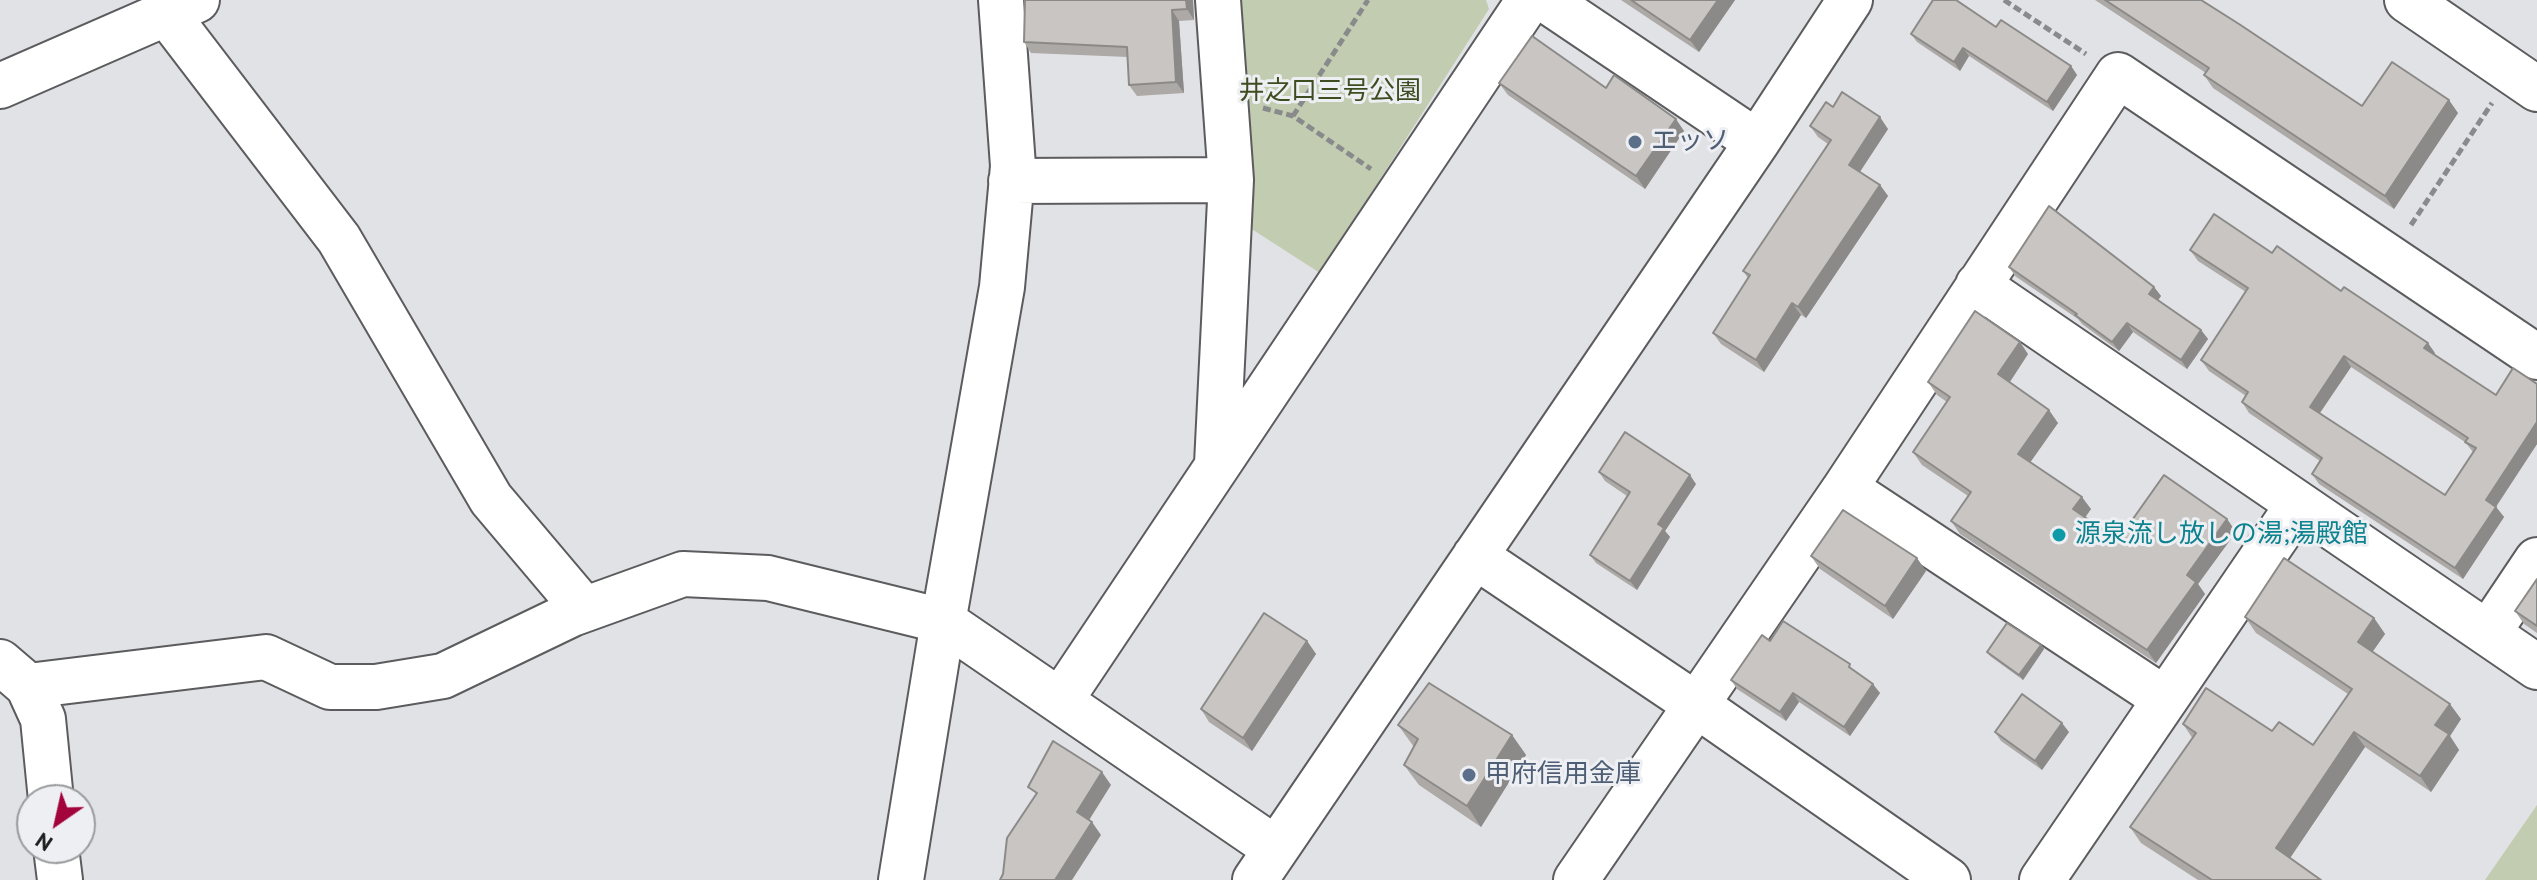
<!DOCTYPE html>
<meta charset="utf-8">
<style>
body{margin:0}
#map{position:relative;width:2537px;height:880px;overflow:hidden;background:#e1e2e5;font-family:"PT Sans",sans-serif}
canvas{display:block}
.north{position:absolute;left:16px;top:784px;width:80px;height:80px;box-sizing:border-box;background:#eeeff3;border:2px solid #9a9b9d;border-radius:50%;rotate:214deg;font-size:22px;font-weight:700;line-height:32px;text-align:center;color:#1c1c1d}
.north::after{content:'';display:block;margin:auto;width:28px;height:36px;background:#a2043b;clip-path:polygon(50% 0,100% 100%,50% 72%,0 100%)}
</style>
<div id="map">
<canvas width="2537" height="880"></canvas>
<div class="north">N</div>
</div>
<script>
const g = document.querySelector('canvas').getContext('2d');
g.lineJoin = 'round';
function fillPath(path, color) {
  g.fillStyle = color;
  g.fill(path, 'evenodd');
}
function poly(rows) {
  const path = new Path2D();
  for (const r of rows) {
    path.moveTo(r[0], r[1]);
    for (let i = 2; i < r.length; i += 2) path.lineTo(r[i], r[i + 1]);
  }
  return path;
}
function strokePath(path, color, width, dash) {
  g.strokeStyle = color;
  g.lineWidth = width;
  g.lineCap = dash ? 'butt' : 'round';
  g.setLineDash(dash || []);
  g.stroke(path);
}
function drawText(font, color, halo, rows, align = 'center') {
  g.font = font + ' "PT Sans","Noto Sans JP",sans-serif';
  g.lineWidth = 6;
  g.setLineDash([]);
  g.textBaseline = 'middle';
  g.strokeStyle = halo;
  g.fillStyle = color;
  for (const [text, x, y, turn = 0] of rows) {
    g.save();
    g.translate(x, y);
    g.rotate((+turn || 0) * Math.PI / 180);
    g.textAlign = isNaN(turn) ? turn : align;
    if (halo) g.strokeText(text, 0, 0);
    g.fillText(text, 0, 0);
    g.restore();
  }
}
const green = poly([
 [1234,0,1486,0,1489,9,1320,273,1247,226],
 [2537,805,2537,880,2485,880]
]);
const path = poly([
 [2004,0,2086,54],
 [1263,108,1293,116,1371,169],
 [1293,116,1368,0],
 [2411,225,2492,103]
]);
const minor = poly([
 [1546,0,1757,142],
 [2407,0,2537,89],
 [166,13,339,239,491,499,584,609],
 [0,86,197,0],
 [1011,181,1231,180],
 [1978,285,2537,667],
 [1217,464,1231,180,1218,0],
 [1845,488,2165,699],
 [1475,556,1698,706,1948,880],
 [2488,633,2537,560],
 [0,662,28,686,43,719,51,800],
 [28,686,266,657,330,687,376,687,443,676,572,614,683,574,768,578,943,621,1276,849],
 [1060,701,1529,0],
 [56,848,60,880],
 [901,880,940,640,1002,287,1013,166,1001,0],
 [1255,880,1757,142,1850,0],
 [1576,880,1845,488,2118,75,2537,357],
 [2042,880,2298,505]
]);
const wall = poly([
 [1025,0,1193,0,1194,20,1179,21,1184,93,1137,96,1129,85,1128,57,1031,53,1024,42],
 [1621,0,1735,0,1699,52],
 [2095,0,2201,0,2362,106,2458,113,2394,209,2213,88,2204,75,2206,73],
 [1996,27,2071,66,2077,75,2053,111,1969,56,1960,71,1917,42,1911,34],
 [1499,83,1606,88,1684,131,1645,189,1508,95],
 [1833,107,1888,129,1860,172,1880,185,1888,196,1806,318,1801,315,1764,372,1721,344,1713,333,1748,278,1743,271,1828,144,1818,137,1810,126],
 [2190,250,2272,253,2341,291,2496,395,2537,384,2537,444,2496,507,2504,517,2463,579,2319,484,2312,474,2320,461,2249,413,2242,402,2246,396,2209,371,2201,360,2246,292,2198,261],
 [2351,367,2465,442,2473,452,2445,495,2320,413],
 [2009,267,2154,287,2161,296,2158,300,2201,330,2208,339,2187,369,2133,332,2119,351,2082,324,2078,319,2015,276],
 [2028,354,2010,382,2058,423,2030,462,2091,509,2085,517,2118,540,2227,519,2236,532,2198,584,2205,594,2156,663,1960,534,1951,521,1968,496,1922,465,1913,452,1947,402,1937,395,1928,382],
 [1599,472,1696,484,1665,531,1670,537,1637,590,1596,563,1590,555,1627,496,1605,481],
 [1811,556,1926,571,1893,619,1820,569],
 [2537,579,2537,633,2524,624,2515,611],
 [2245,617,2374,618,2385,634,2372,652,2461,719,2450,736,2459,750,2431,792,2365,747,2290,858,2321,880,2198,880,2141,843,2130,827,2193,739,2183,724,2272,731,2313,745,2348,694,2256,633],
 [1307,641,1316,654,1252,751,1209,722,1201,709],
 [1770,641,1855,672,1880,693,1850,736,1799,702,1786,721,1737,689,1731,680],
 [2041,645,2044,649,2023,680,1990,656,1987,652],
 [1398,725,1512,735,1526,755,1481,827,1419,785,1404,765,1414,747],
 [1995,732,2069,732,2042,770,2001,741]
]);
const shadedWall = poly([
 [1186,0,1193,0,1194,20,1187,9],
 [1718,0,1735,0,1699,52,1690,40],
 [1172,10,1179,21,1184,93,1176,82],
 [1963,48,1969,56,1960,71,1954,62],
 [2071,66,2077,75,2053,111,2047,102],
 [2449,100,2458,113,2394,209,2385,196],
 [1880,117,1888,129,1857,176,1849,165],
 [1676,119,1684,131,1645,189,1636,176],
 [1880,185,1888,196,1806,318,1798,307],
 [2154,287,2161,296,2156,303,2149,294],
 [1792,303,1801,315,1764,372,1756,360],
 [2127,323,2133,332,2119,351,2112,342],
 [2201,330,2208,339,2187,369,2181,360],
 [2020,342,2028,354,2007,386,1998,374],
 [2428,343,2435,353,2432,359,2424,348],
 [2344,356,2351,367,2317,417,2310,407],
 [2049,410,2058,423,2027,467,2018,454],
 [2537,422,2537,444,2493,511,2486,500],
 [1690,475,1696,484,1665,531,1670,537,1637,590,1630,581,1658,524],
 [2082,497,2091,509,2082,522,2073,509],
 [2496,507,2504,517,2463,579,2455,568],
 [2227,519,2236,532,2198,584,2205,594,2156,663,2147,650,2187,575],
 [1917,558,1926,571,1893,619,1885,606],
 [2374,618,2385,634,2369,657,2358,642],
 [1307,641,1316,654,1252,751,1243,738],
 [2041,645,2044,649,2023,680,2019,675],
 [1873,684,1880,693,1850,736,1844,727],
 [1793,693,1799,702,1786,721,1780,712],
 [2450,704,2461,719,2450,736,2459,750,2431,792,2420,776,2435,725],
 [2062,723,2069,732,2042,770,2035,761],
 [2354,732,2365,747,2286,864,2276,848],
 [1512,735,1526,755,1481,827,1467,806],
 [1102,772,1111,785,1086,825,1077,812],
 [1092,822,1101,835,1072,880,1055,880]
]);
const building = poly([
 [1025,0,1186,0,1187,9,1172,10,1176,82,1129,85,1127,47,1024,42,1025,0],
 [1631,0,1718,0,1690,40,1631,0],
 [1933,0,1956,0,1996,27,2001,20,2071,66,2047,102,1963,48,1954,62,1911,34,1933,0],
 [2105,0,2201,0,2239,24,2362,106,2392,62,2449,100,2385,196,2204,75,2209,68,2105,0],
 [1532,36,1606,88,1614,75,1676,119,1636,176,1499,83,1532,36],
 [1842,92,1880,117,1849,165,1880,185,1798,307,1792,303,1756,360,1713,333,1750,275,1743,271,1831,140,1810,126,1826,102,1833,107,1842,92],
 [2049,206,2154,287,2149,294,2201,330,2181,360,2127,323,2112,342,2075,315,2077,314,2009,267,2049,206],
 [2214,214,2272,253,2277,246,2341,291,2344,287,2428,343,2424,348,2496,395,2513,368,2537,384,2537,422,2486,500,2496,507,2455,568,2312,474,2322,458,2242,402,2248,392,2201,360,2248,288,2190,250,2214,214],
 [2344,356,2468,438,2465,442,2476,448,2445,495,2310,407,2344,356],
 [1975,311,2020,342,1998,374,2049,410,2018,454,2082,497,2073,509,2118,540,2164,475,2227,519,2187,575,2196,582,2147,650,1951,521,1971,492,1913,452,1950,397,1928,382,1975,311],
 [1625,432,1690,475,1658,524,1664,528,1630,581,1590,555,1630,492,1599,472,1625,432],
 [1843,510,1917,558,1885,606,1811,556,1843,510],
 [2284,558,2374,618,2358,642,2450,704,2435,725,2449,734,2420,776,2354,732,2276,848,2321,880,2212,880,2130,827,2196,733,2183,724,2206,688,2272,731,2279,722,2313,745,2352,689,2245,617,2284,558],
 [2537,579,2537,626,2515,611,2537,579],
 [1264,613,1307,641,1243,738,1201,709,1264,613],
 [1783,621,1850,664,1849,667,1873,684,1844,727,1793,693,1780,712,1731,680,1762,635,1770,641,1783,621],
 [2007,623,2041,645,2019,675,1987,652,2007,623],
 [1429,683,1512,735,1467,806,1404,765,1418,739,1398,725,1429,683],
 [2022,694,2062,723,2035,761,1995,732,2022,694],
 [1053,741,1102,772,1077,812,1092,822,1055,880,1000,880,1003,874,1007,838,1037,793,1028,787,1053,741]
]);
const markers = [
 [1635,142,8,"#5c6f8a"],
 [2059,535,8,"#0f9aa8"],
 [1469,775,8,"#5c6f8a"]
];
const parkNames = [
 ["井之口三号公園",1330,92]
];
const serviceNames = [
 ["エッソ",1651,142],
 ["甲府信用金庫",1485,775]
];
const cultureNames = [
 ["源泉流し放しの湯;湯殿館",2075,535]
];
fillPath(green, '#c1ccb1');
strokePath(minor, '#5c5c5f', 48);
strokePath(path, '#898a8c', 5, [8, 4]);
strokePath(minor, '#fff', 44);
fillPath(wall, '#aca9a7');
fillPath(shadedWall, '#8c8a88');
fillPath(building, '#c8c5c2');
strokePath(building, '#8c8a88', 2);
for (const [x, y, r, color] of markers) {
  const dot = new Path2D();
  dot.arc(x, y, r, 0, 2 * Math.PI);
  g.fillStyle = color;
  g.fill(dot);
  strokePath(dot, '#eeeff3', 3);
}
drawText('26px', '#3e4d20', '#eeeff3', parkNames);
drawText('26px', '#4e5e75', '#eeeff3', serviceNames, 'left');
drawText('26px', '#0d838f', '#eeeff3', cultureNames, 'left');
</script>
